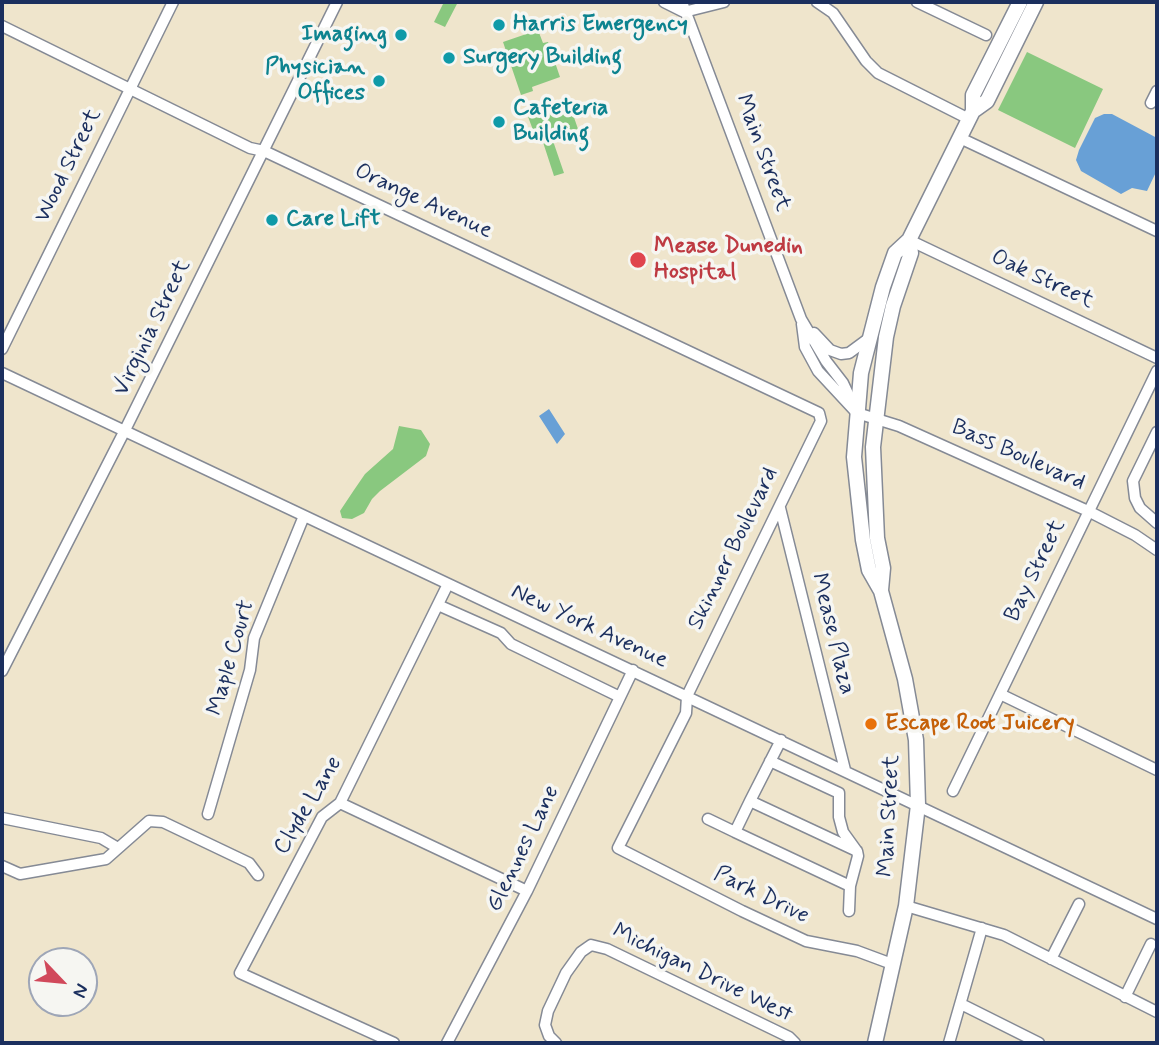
<!DOCTYPE html>
<style>
body{margin:0}
#map{position:relative;width:1159px;height:1045px;overflow:hidden;background:#efe5cc;font-family:Mynerve,sans-serif}
canvas{display:block}
.frame{position:absolute;inset:0;border:4px solid #1b2f5e;pointer-events:none}
.north{position:absolute;left:28px;top:947px;width:70px;height:70px;box-sizing:border-box;background:#f6f6f2;border:2px solid #9ea6b7;border-radius:50%;rotate:116deg;font-size:19px;font-weight:700;line-height:28px;text-align:center;color:#1b2f5e}
.north::after{content:'';display:block;margin:auto;width:24px;height:32px;background:#d1495b;clip-path:polygon(50% 0,100% 100%,50% 72%,0 100%)}
</style>
<div id="map">
<canvas width="1159" height="1045"></canvas>
<div class="frame"></div>
<div class="north">N</div>
</div>
<script>
const g = document.querySelector('canvas').getContext('2d');
g.lineJoin = 'round';
function fillPath(path, color) {
  g.fillStyle = color;
  g.fill(path, 'evenodd');
}
function poly(rows) {
  const path = new Path2D();
  for (const r of rows) {
    path.moveTo(r[0], r[1]);
    for (let i = 2; i < r.length; i += 2) path.lineTo(r[i], r[i + 1]);
  }
  return path;
}
function strokePath(path, color, width, dash) {
  g.strokeStyle = color;
  g.lineWidth = width;
  g.lineCap = dash ? 'butt' : 'round';
  g.setLineDash(dash || []);
  g.stroke(path);
}
function drawText(font, color, halo, rows, align = 'center') {
  g.font = font + ' Mynerve,sans-serif';
  g.lineWidth = 7;
  g.setLineDash([]);
  g.textBaseline = 'middle';
  g.strokeStyle = halo;
  g.fillStyle = color;
  for (const [text, x, y, turn = 0] of rows) {
    g.save();
    g.translate(x, y);
    g.rotate((+turn || 0) * Math.PI / 180);
    g.textAlign = isNaN(turn) ? turn : align;
    if (halo) g.strokeText(text, 0, 0);
    g.fillText(text, 0, 0);
    g.restore();
  }
}
const green = poly([
 [444,2,458,2,445,27,434,22],
 [538,30,543,43,548,42,560,77,532,87,533,91,521,95,503,42],
 [1027,52,1103,89,1075,148,998,110],
 [568,100,578,129,552,138,564,173,554,176,541,136,536,138,527,114],
 [399,426,421,430,430,444,426,456,380,491,372,499,364,513,352,519,342,518,340,511,354,490,365,474,393,449]
]);
const water = poly([
 [1104,114,1112,114,1157,138,1157,170,1147,191,1132,188,1121,194,1081,171,1076,160,1079,150,1095,118],
 [549,409,565,434,557,444,539,416]
]);
const minor = poly([
 [664,2,684,12,724,2],
 [682,2,801,319,826,361,843,383,857,413],
 [817,2,833,13,866,61,878,73,969,119],
 [917,2,986,35],
 [2,26,250,148,264,151,819,413,821,421,687,696,686,713,618,848,742,911,806,941,857,951,892,964],
 [1151,103,1157,91],
 [960,138,1157,231],
 [909,240,1157,358],
 [802,324,805,347,818,371,857,413,899,426,1088,511,1135,535,1157,550],
 [814,333,830,350,841,354,849,353,868,339],
 [2,349,173,2],
 [2,373,1157,919],
 [1157,432,1133,481,1135,498,1140,508,1157,523],
 [780,508,845,770],
 [438,605,501,633,511,644,620,697],
 [2,671,124,432,337,2],
 [1000,694,1157,770],
 [770,761,839,793,839,817,843,832,856,850],
 [953,791,1157,371],
 [750,801,857,851,858,856,850,886,735,832,750,801,781,740],
 [340,803,527,891],
 [208,814,250,670,254,638,304,516],
 [2,818,101,838,118,848],
 [708,819,735,832],
 [2,866,20,874,106,859,149,821,163,822,249,863,258,875],
 [906,906,1004,935,1157,1012],
 [849,911,850,886],
 [1051,959,1079,904],
 [1125,997,1151,944],
 [961,1004,1039,1043],
 [394,1043,240,973,322,817,340,803,448,584],
 [447,1043,527,891,633,670],
 [556,1043,549,1036,545,1025,548,1011,566,973,581,952,591,945,607,949,789,1037,795,1043],
 [949,1043,982,928]
]);
const major = poly([
 [973,111,973,95,1020,2],
 [881,590,883,568,877,538,873,447,886,337,893,306,911,253,909,240],
 [875,1043,906,906,918,805,916,740,905,679,881,591,869,570,863,540,854,457,861,373,883,287,895,253,909,240,973,111,987,101,1036,2]
]);
const markers = [
 [499,25,7,"#0f9aa8"],
 [401,35,7,"#0f9aa8"],
 [449,58,7,"#0f9aa8"],
 [379,81,7,"#0f9aa8"],
 [499,122,7,"#0f9aa8"],
 [272,220,7,"#0f9aa8"],
 [638,260,9,"#e0444e"],
 [871,724,7,"#e8710a"]
];
const cultureNames = [
 ["Harris Emergency",513,25],
 ["Imaging",387,35,"right"],
 ["Surgery Building",463,58],
 ["Physician",365,68,"right"],
 ["Offices",365,94,"right"],
 ["Cafeteria",513,109],
 ["Building",513,135],
 ["Care Lift",286,220]
];
const streetNames = [
 ["Main Street",762,153,70],
 ["Wood Street",69,166,-64],
 ["Orange Avenue",423,202,25],
 ["Oak Street",1042,280,25],
 ["Virginia Street",153,328,-64],
 ["Bass Boulevard",1018,456,24],
 ["Skinner Boulevard",734,549,-64],
 ["Bay Street",1036,571,-64],
 ["New York Avenue",589,627,25],
 ["Mease Plaza",832,634,76],
 ["Maple Court",232,658,-74],
 ["Clyde Lane",309,806,-59],
 ["Main Street",890,816,-87],
 ["Glennes Lane",524,849,-64],
 ["Park Drive",761,896,26],
 ["Michigan Drive West",702,974,26]
];
const healthNames = [
 ["Mease Dunedin",654,247],
 ["Hospital",654,273]
];
const foodNames = [
 ["Escape Root Juicery",885,724]
];
fillPath(green, '#89c87f');
fillPath(water, '#68a0d6');
strokePath(minor, '#858a95', 13);
strokePath(major, '#858a95', 17);
strokePath(minor, '#fff', 10);
strokePath(major, '#fff', 14);
for (const [x, y, r, color] of markers) {
  const dot = new Path2D();
  dot.arc(x, y, r, 0, 2 * Math.PI);
  g.fillStyle = color;
  g.fill(dot);
  strokePath(dot, '#f6f6f2', 2.5);
}
drawText('bold 23px', '#0d838f', '#f6f6f2', cultureNames, 'left');
drawText('23px', '#1b2f5e', '#f6f6f2', streetNames);
drawText('bold 23px', '#be3a42', '#f6f6f2', healthNames, 'left');
drawText('bold 23px', '#c56008', '#f6f6f2', foodNames, 'left');
</script>
